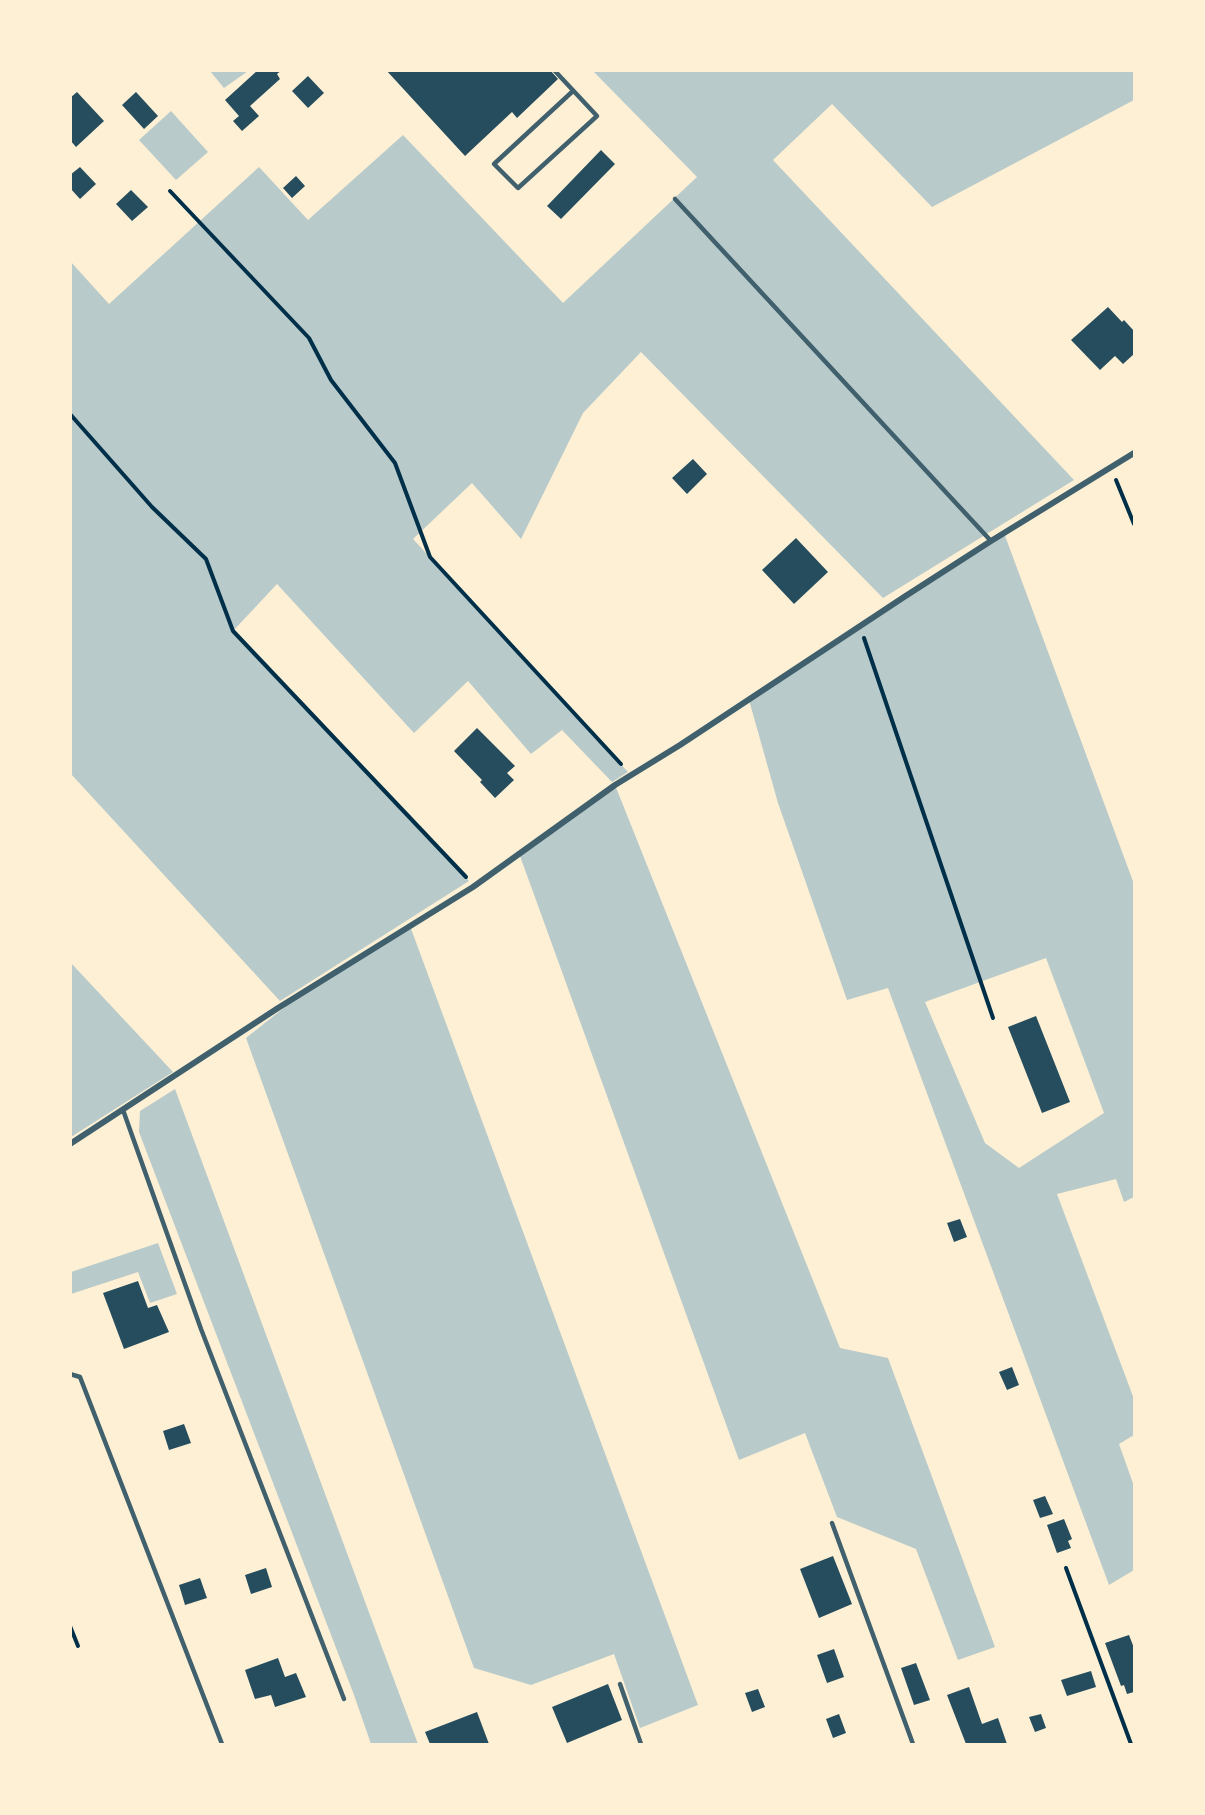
<!DOCTYPE html>
<style>
body{margin:0}
#map{position:relative;width:1205px;height:1815px;overflow:hidden;background:#fdf0d5;font-family:Karla,sans-serif}
canvas{display:block}
.frame{position:absolute;inset:0;border:72px solid #fdf0d5;pointer-events:none}
</style>
<div id="map">
<canvas width="1205" height="1815"></canvas>
<div class="frame"></div>
</div>
<script>
const g = document.querySelector('canvas').getContext('2d');
g.lineJoin = 'round';
function fillPath(path, color) {
  g.fillStyle = color;
  g.fill(path, 'evenodd');
}
function poly(rows) {
  const path = new Path2D();
  for (const r of rows) {
    path.moveTo(r[0], r[1]);
    for (let i = 2; i < r.length; i += 2) path.lineTo(r[i], r[i + 1]);
  }
  return path;
}
function strokePath(path, color, width, dash) {
  g.strokeStyle = color;
  g.lineWidth = width;
  g.lineCap = dash ? 'butt' : 'round';
  g.setLineDash(dash || []);
  g.stroke(path);
}
const green = poly([
 [210,71,248,71,224,88],
 [593,71,1134,71,1134,100,932,207,832,104,773,160,1074,480,883,598,641,352,583,413,521,539,472,483,413,539,628,772,612,782,562,730,531,754,468,681,414,733,277,584,233,631,469,881,280,1001,71,774,70,261,109,304,259,167,308,220,403,135,563,303,697,177],
 [171,111,208,152,176,180,139,140],
 [1004,533,1134,884,1134,1197,1124,1202,1116,1179,1057,1194,1134,1399,1134,1435,1119,1444,1134,1486,1134,1570,1109,1585,888,988,847,1000,778,803,749,700],
 [1046,958,1104,1113,1019,1168,985,1143,925,1002],
 [615,785,840,1348,888,1358,995,1647,958,1660,916,1549,837,1517,805,1433,739,1460,520,856],
 [410,926,698,1705,640,1728,614,1654,531,1685,474,1668,246,1038,305,991],
 [71,963,173,1072,71,1137],
 [175,1089,387,1661,418,1744,371,1744,354,1695,139,1132,140,1111],
 [158,1243,177,1294,150,1303,138,1272,71,1294,71,1272]
]);
const building = poly([
 [258,70,282,70,277,74,280,79,250,106,259,116,242,131,233,121,239,116,225,100],
 [386,70,550,70,558,79,517,118,512,112,465,156],
 [308,76,324,93,308,108,292,91],
 [77,92,104,121,76,147,70,140,70,98],
 [136,92,158,116,144,129,122,105],
 [601,150,615,164,561,219,547,206],
 [80,167,96,184,80,199,70,188,70,175],
 [296,176,305,186,292,198,283,188],
 [131,190,148,207,132,221,116,204],
 [1108,307,1122,322,1124,320,1134,331,1134,354,1123,364,1115,356,1100,370,1071,340],
 [693,459,707,474,687,494,672,478],
 [796,538,828,572,794,604,762,570],
 [477,728,515,766,507,773,514,780,495,798,480,782,482,780,454,751],
 [1036,1016,1070,1102,1042,1113,1008,1027],
 [960,1219,967,1237,954,1242,947,1223],
 [138,1281,148,1308,157,1305,169,1332,124,1349,103,1293],
 [1012,1367,1019,1385,1007,1390,999,1372],
 [184,1424,191,1443,169,1450,163,1431],
 [1045,1496,1053,1514,1040,1518,1033,1500],
 [1064,1519,1072,1539,1068,1541,1071,1548,1057,1553,1047,1525],
 [833,1556,852,1604,819,1618,800,1569],
 [266,1568,272,1587,251,1594,245,1575],
 [200,1578,207,1598,185,1605,179,1585],
 [1129,1635,1134,1648,1134,1692,1127,1694,1124,1685,1121,1686,1105,1643],
 [834,1649,844,1677,827,1683,817,1655],
 [278,1658,285,1677,296,1673,306,1697,275,1707,271,1695,255,1699,245,1670],
 [916,1663,930,1700,914,1705,901,1668],
 [1091,1671,1096,1687,1067,1696,1061,1680],
 [608,1684,622,1720,567,1743,552,1707],
 [969,1687,982,1724,998,1718,1007,1744,966,1744,947,1695],
 [758,1689,765,1707,752,1712,745,1693],
 [477,1712,489,1744,430,1744,425,1732],
 [839,1714,846,1733,833,1738,826,1719],
 [1041,1714,1046,1728,1035,1732,1029,1717]
]);
const path = poly([
 [170,191,309,338,331,380,395,463,430,557,621,764],
 [70,414,152,507,206,559,233,631,466,877],
 [1116,480,1134,524],
 [864,638,993,1018],
 [1066,1568,1131,1744],
 [70,1626,78,1646]
]);
const service = poly([
 [554,70,597,116,518,188,494,164,573,91],
 [675,199,991,541],
 [123,1110,201,1329,344,1699],
 [70,1374,80,1377,222,1744],
 [832,1523,913,1744],
 [620,1684,641,1744]
]);
const minor = poly([
 [70,1144,278,1008,473,887,615,785,680,745,904,597,991,541,1134,453]
]);
fillPath(green, '#b9caca');
fillPath(building, '#264d5e');
strokePath(path, '#003049', 4);
strokePath(service, '#3f606c', 4.5);
strokePath(minor, '#3f606c', 6);
</script>
